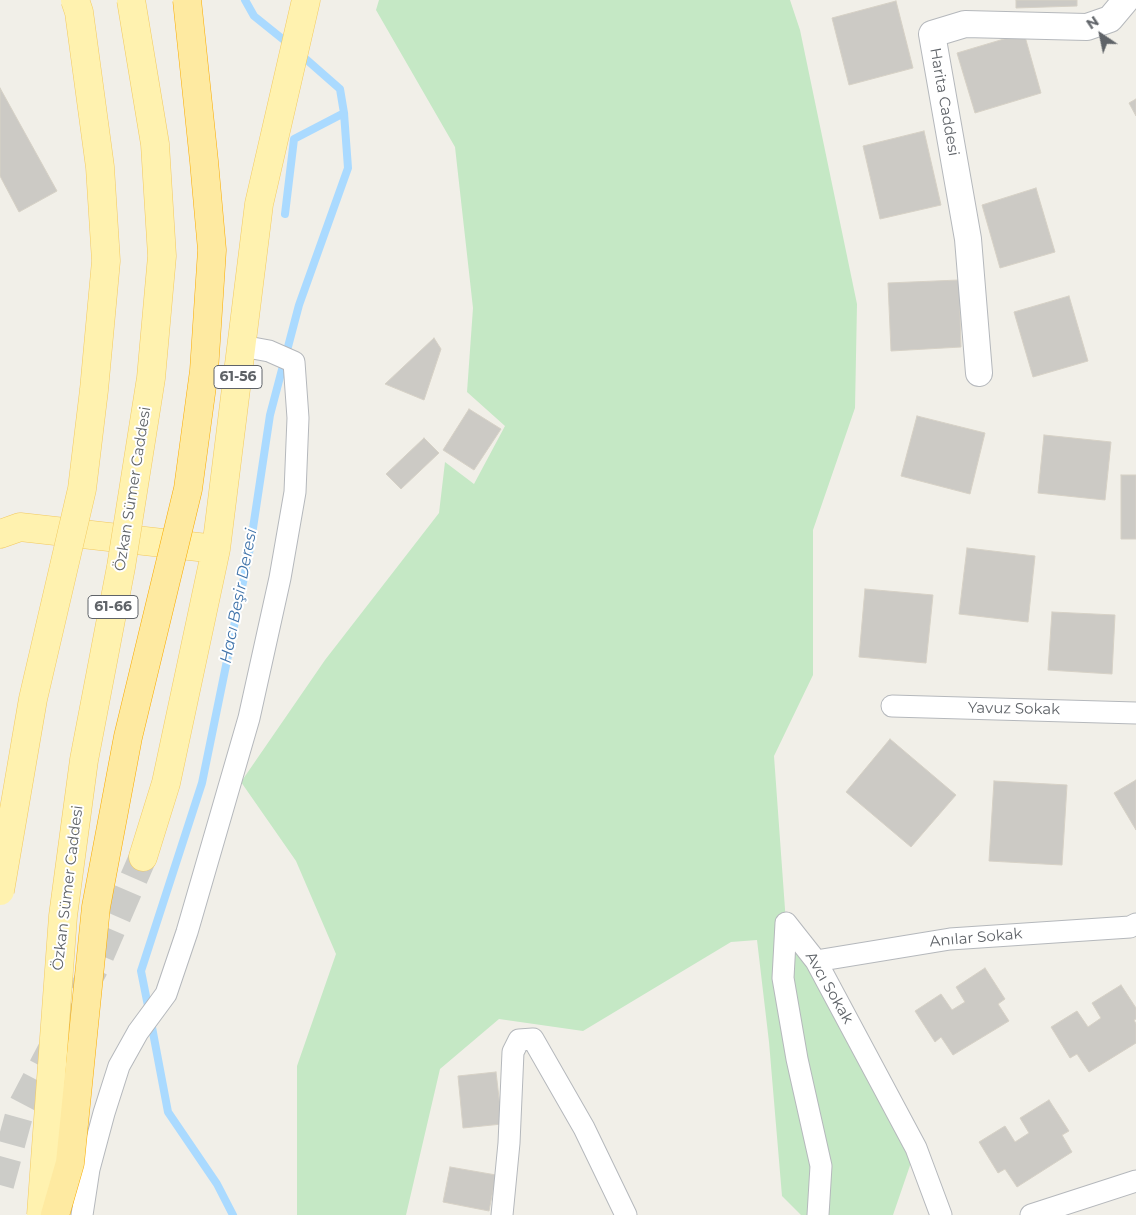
<!DOCTYPE html>
<meta charset="utf-8">
<style>
body{margin:0}
#map{position:relative;width:1136px;height:1215px;overflow:hidden;background:#f1efe8;font-family:Montserrat,sans-serif}
canvas{display:block}
.north{position:absolute;left:1076px;top:10px;width:50px;height:50px;-webkit-text-stroke:4px #fff;paint-order:stroke;rotate:326deg;font-size:14px;font-weight:700;line-height:20px;text-align:center;color:#5f6368}
.north::after{content:'';display:block;margin:auto;width:18px;height:22px;background:#5f6368;clip-path:polygon(50% 0,100% 100%,50% 72%,0 100%)}
</style>
<div id="map">
<canvas width="1136" height="1215"></canvas>
<div class="north">N</div>
</div>
<script>
const g = document.querySelector('canvas').getContext('2d');
g.lineJoin = 'round';
function fillPath(path, color) {
  g.fillStyle = color;
  g.fill(path, 'evenodd');
}
function poly(rows) {
  const path = new Path2D();
  for (const r of rows) {
    path.moveTo(r[0], r[1]);
    for (let i = 2; i < r.length; i += 2) path.lineTo(r[i], r[i + 1]);
  }
  return path;
}
function strokePath(path, color, width, dash) {
  g.strokeStyle = color;
  g.lineWidth = width;
  g.lineCap = dash ? 'butt' : 'round';
  g.setLineDash(dash || []);
  g.stroke(path);
}
function drawText(font, color, halo, rows, align = 'center') {
  g.font = font + ' Montserrat,sans-serif';
  g.lineWidth = 4;
  g.setLineDash([]);
  g.textBaseline = 'middle';
  g.strokeStyle = halo;
  g.fillStyle = color;
  for (const [text, x, y, turn = 0] of rows) {
    g.save();
    g.translate(x, y);
    g.rotate((+turn || 0) * Math.PI / 180);
    g.textAlign = isNaN(turn) ? turn : align;
    if (halo) g.strokeText(text, 0, 0);
    g.fillText(text, 0, 0);
    g.restore();
  }
}
const green = poly([
 [379,0,790,0,800,30,857,304,855,408,813,530,813,675,774,756,786,923,916,1148,893,1215,801,1215,782,1196,769,1042,757,940,731,942,583,1031,499,1019,440,1069,406,1215,297,1215,297,1066,336,954,296,861,241,782,325,660,439,513,445,462,474,484,505,426,467,392,473,308,455,147,376,10]
]);
const stream = poly([
 [245,0,254,16,290,45],
 [285,214,294,139,344,113],
 [149,1011,141,971,202,783,250,548,270,415,299,305,348,168,344,113,340,89,299,53],
 [151,1022,168,1112,217,1184,233,1215]
]);
const building = poly([
 [1016,0,1077,0,1077,6,1016,8,1016,0],
 [896,1,913,68,849,85,832,18,896,1],
 [1024,33,1041,93,975,113,957,53,1024,33],
 [0,88,57,191,19,212,0,176,0,88],
 [1136,99,1136,116,1129,103,1136,99],
 [924,131,941,205,880,219,863,146,924,131],
 [1036,188,1055,252,1000,268,982,205,1036,188],
 [959,280,961,347,891,351,888,283,959,280],
 [1069,296,1088,361,1033,377,1014,312,1069,296],
 [434,338,441,349,424,400,385,384,434,338],
 [469,409,501,429,474,470,443,450,469,409],
 [917,416,985,433,970,494,901,476,917,416],
 [1044,435,1111,442,1105,500,1038,493,1044,435],
 [424,438,439,453,401,489,386,474,424,438],
 [1121,475,1136,475,1136,539,1121,539,1121,475],
 [967,548,1035,556,1028,622,959,614,967,548],
 [865,589,933,595,926,663,859,657,865,589],
 [1052,612,1115,615,1112,674,1048,670,1052,612],
 [890,739,956,795,911,847,846,792,890,739],
 [1136,780,1136,830,1114,793,1136,780],
 [994,781,1067,785,1062,865,989,861,994,781],
 [985,968,1005,999,998,1004,1009,1021,953,1055,941,1037,935,1042,915,1011,941,994,952,1010,965,1002,956,987,985,968],
 [1121,985,1136,1008,1136,1019,1134,1020,1136,1024,1136,1043,1089,1072,1077,1054,1070,1058,1051,1027,1077,1011,1088,1027,1101,1018,1092,1003,1121,985],
 [496,1072,502,1124,463,1128,458,1076,496,1072],
 [1049,1100,1069,1131,1062,1135,1072,1152,1017,1187,1005,1169,998,1173,979,1142,1005,1126,1015,1142,1029,1133,1020,1118,1049,1100],
 [450,1167,496,1175,489,1211,443,1202,450,1167]
]);
const primaryTunnel = poly([
 [0,1185,21,1108,97,963,143,857]
]);
const minor = poly([
 [892,706,1136,713],
 [816,961,950,939,1130,927,1136,924],
 [82,1215,89,1169,104,1113,119,1066,138,1032,166,994,187,932,249,718,280,578,295,492,298,418,294,362,269,351,242,346],
 [502,1215,509,1143,513,1052,519,1040,533,1039,584,1128,626,1215],
 [818,1215,821,1166,797,1059,783,978,786,923,816,961,916,1148,941,1215],
 [1031,1215,1136,1181]
]);
const tertiary = poly([
 [979,373,968,239,932,34,965,24,1087,27,1110,19,1126,0]
]);
const primary = poly([
 [0,534,20,527,216,549],
 [143,857,166,783,216,549,259,204,306,0]
]);
const primaryBridge = poly([
 [0,891,33,699,82,489,94,390,106,261,100,167,79,12,75,0],
 [41,1215,63,916,84,760,121,567,151,378,162,256,155,144,131,0]
]);
const trunkBridge = poly([
 [55,1215,70,1163,96,907,128,737,188,489,204,371,212,250,204,161,187,0]
]);
const shields = [
 [238,377,48],
 [113,607,50]
];
const shieldNames = [
 ["61-56",238,377],
 ["61-66",113,607]
];
const streetNames = [
 ["Harita Caddesi",944,102,80],
 ["Özkan Sümer Caddesi",133,489,-81],
 ["Yavuz Sokak",1014,709,1],
 ["Özkan Sümer Caddesi",68,888,-83],
 ["Anılar Sokak",976,938,-5],
 ["Avcı Sokak",829,988,60]
];
const waterNames = [
 ["Hacı Beşir Deresi",239,596,-79]
];
fillPath(green, '#c5e8c5');
strokePath(stream, '#aadaff', 8);
fillPath(building, '#cccac5');
strokePath(building, '#d6d1c6', 1);
strokePath(primaryTunnel, '#ccccc8', 28, [28, 14]);
strokePath(minor, '#b5b8bc', 23);
strokePath(tertiary, '#b5b8bc', 28);
strokePath(primary, '#f2c960', 29);
strokePath(minor, '#fff', 21);
strokePath(tertiary, '#fff', 26);
strokePath(primary, '#fff2af', 28);
strokePath(primaryBridge, '#f2c960', 29, []);
strokePath(trunkBridge, '#f9ab00', 29, []);
strokePath(primaryBridge, '#fff2af', 28);
strokePath(trunkBridge, '#feeaa1', 28);
for (const [x, y, w] of shields) {
  const box = new Path2D();
  box.roundRect(x - w / 2, y - 11.5, w, 23, 4);
  g.fillStyle = '#fff';
  g.fill(box);
  strokePath(box, '#5f6368', 1);
}
drawText('bold 14px', '#5f6368', null, shieldNames);
drawText('15px', '#5f6368', '#fff', streetNames);
drawText('italic 16px', '#4174aa', '#fff', waterNames);
</script>
